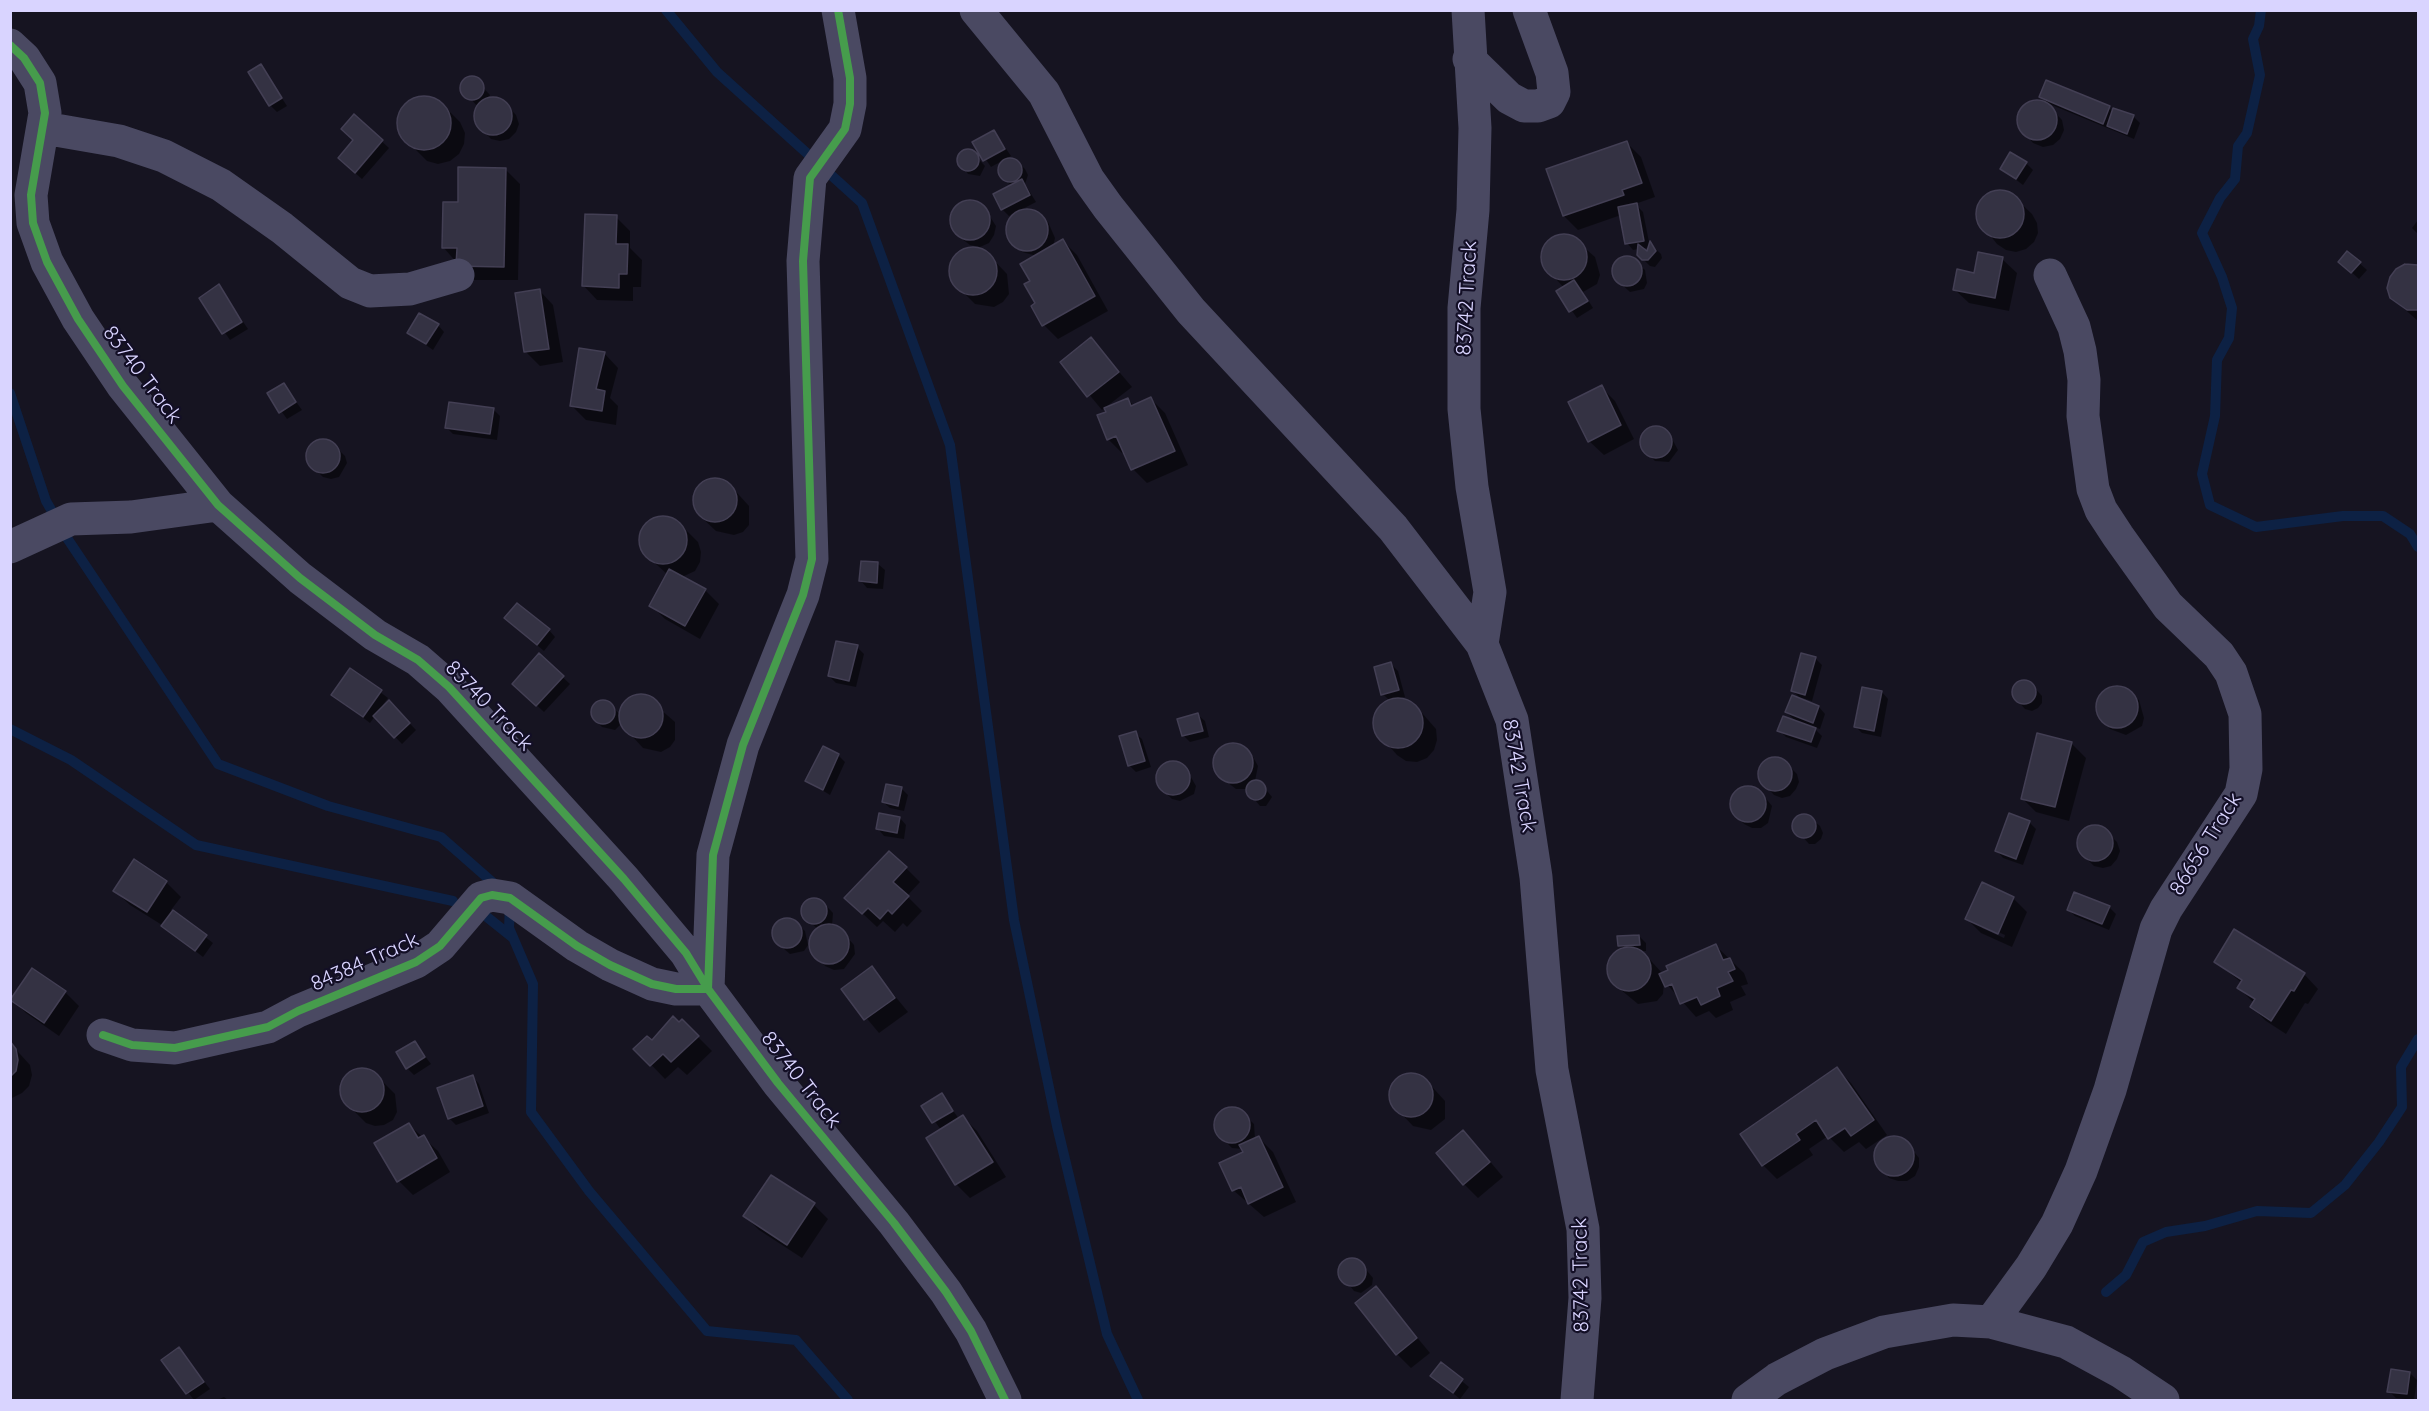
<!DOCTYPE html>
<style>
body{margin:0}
#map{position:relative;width:2429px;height:1411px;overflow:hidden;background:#161421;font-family:Quicksand,sans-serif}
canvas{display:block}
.frame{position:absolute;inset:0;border:12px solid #d9d4ff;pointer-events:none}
</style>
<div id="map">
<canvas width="2429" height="1411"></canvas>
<div class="frame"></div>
</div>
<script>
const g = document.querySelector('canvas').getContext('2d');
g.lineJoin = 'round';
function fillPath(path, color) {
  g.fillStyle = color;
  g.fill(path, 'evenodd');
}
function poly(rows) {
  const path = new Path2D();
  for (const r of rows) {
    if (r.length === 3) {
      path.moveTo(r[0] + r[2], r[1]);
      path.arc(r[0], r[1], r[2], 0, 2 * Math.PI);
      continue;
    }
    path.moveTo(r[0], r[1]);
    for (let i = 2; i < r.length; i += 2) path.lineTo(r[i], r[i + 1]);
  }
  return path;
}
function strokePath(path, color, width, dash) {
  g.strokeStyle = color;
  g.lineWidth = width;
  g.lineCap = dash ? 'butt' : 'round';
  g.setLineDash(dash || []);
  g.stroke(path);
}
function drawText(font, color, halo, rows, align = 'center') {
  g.font = font + ' Quicksand,sans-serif';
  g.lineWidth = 4.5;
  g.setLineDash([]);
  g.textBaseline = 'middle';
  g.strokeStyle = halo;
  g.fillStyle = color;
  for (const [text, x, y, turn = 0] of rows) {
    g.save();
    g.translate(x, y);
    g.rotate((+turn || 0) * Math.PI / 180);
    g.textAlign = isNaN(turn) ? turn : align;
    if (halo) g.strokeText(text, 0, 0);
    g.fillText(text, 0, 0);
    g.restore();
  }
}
const shadow = poly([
 [261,66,287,106,277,112,270,105],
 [474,78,490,95,489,98,502,100,516,115,519,124,516,132,509,139,500,141,491,139,477,124,475,115,477,106,462,89,468,79],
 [425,97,436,99,445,107,460,122,465,133,464,144,459,154,450,161,438,164,427,161,404,138,398,128,399,116,404,106,413,99],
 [2041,97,2109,108,2114,112,2133,116,2140,123,2134,139,2047,103],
 [2039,102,2048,105,2062,120,2064,130,2060,139,2053,145,2043,147,2033,143,2020,128,2018,118,2021,109,2029,103],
 [354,116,389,148,362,179,346,165,355,140],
 [994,131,1011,156,991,167,974,142],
 [1627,143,1641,157,1655,197,1635,204,1643,212,1649,242,1661,254,1662,258,1655,267,1650,266,1639,255,1639,249,1633,250,1627,243,1621,215,1578,230,1564,216,1548,170],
 [1650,247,1647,254,1641,249],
 [970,150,985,166,980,176,968,174,959,161,964,151],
 [1005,161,1018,162,1025,169,1028,175,1025,184,1036,202,1009,216,1002,209,1011,186,1000,172],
 [2026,163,2033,170,2023,185,2002,169],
 [506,170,520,184,518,280,472,280,443,247,459,203],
 [2009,192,2032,214,2037,223,2038,233,2034,242,2026,249,2016,252,2006,250,1997,244,1978,220,1977,210,1981,200,1989,194],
 [967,202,977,203,985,209,996,226,994,235,989,243,980,247,970,245,962,239,955,232,952,223,953,213,958,205],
 [1033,210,1048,222,1055,238,1053,247,1063,241,1077,255,1108,311,1058,339,1044,325,1033,306,1037,303,1032,281,1037,256,1022,252,1009,238,1008,230,1016,214],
 [616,217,630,231,630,248,642,260,641,287,633,287,633,301,597,300,583,285],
 [2418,220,2418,234,2412,228],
 [1562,235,1572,237,1595,257,1600,275,1597,284,1583,292,1593,308,1577,318,1558,291,1564,288,1543,264,1542,254,1553,238],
 [976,248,986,252,1007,274,1009,294,1003,302,994,307,975,304,953,282,950,272,958,254],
 [2348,253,2367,270,2359,279,2347,268],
 [1631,258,1645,270,1647,283,1644,289,1630,292,1617,280,1614,267,1618,261],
 [2002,259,2017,273,2009,311,1969,303,1954,289],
 [2416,265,2418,267,2418,321,2392,298],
 [219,286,248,329,230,340,201,298],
 [539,290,553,305,563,362,540,366,526,352],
 [438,325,444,332,433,350,409,333],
 [1091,339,1132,387,1102,410,1062,362],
 [604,353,618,368,610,398,618,406,616,425,586,420,572,406],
 [284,385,302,410,287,419,269,394],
 [1601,387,1615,401,1634,439,1604,455,1589,441],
 [1128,399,1134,406,1151,399,1165,413,1188,465,1147,483,1133,469,1125,452,1122,453,1108,439],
 [493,409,500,416,497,440,453,434,446,427],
 [1649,429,1664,430,1671,437,1678,450,1669,462,1655,461,1642,448,1641,441],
 [323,440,331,442,345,456,347,463,339,477,331,479,323,477,310,464,310,448,315,442],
 [711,479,729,484,749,506,749,525,743,532,734,535,716,531,701,517,694,499,702,483],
 [666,517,683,527,698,542,701,552,700,562,695,571,682,577,705,590,719,604,700,639,665,619,651,605,668,575,644,553,640,543,641,532,646,524,655,518],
 [878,564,885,570,883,589,867,588,861,581],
 [513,625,549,630,555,637,544,651],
 [857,647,864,654,856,687,836,683,829,676],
 [539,655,570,684,544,712,520,690],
 [1802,655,1816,659,1822,665,1812,701,1799,697,1792,690],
 [1391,664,1398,671,1405,697,1397,699,1406,700,1415,705,1436,729,1437,740,1434,750,1427,758,1417,762,1406,761,1397,755,1376,731,1374,721,1378,711,1390,701,1383,694],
 [351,670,388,698,382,706,389,702,416,730,402,744,375,716,370,723,333,695],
 [2023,681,2030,683,2042,696,2042,703,2038,708,2032,711,2025,709,2013,696,2013,689],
 [2124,688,2139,700,2144,718,2142,726,2126,735,2110,729,2102,721,2098,714,2097,705,2106,691],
 [1882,692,1888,699,1881,737,1862,733,1856,727],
 [635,696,645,696,675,722,675,740,670,747,661,752,643,748,621,724,615,730,602,727,595,720,594,707,605,702,620,714,627,700],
 [1819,707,1825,714,1820,729,1812,726,1822,736,1817,748,1786,737,1779,730,1798,723,1786,712],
 [1198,715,1205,721,1209,737,1190,742,1183,735],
 [1135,733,1142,739,1151,767,1136,772,1129,765],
 [2039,735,2072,744,2086,758,2069,821,2036,812,2022,798],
 [1228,745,1238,745,1253,757,1258,766,1255,781,1259,781,1272,797,1266,806,1260,806,1246,789,1236,789,1219,776,1215,768,1215,758,1220,750],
 [838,755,845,762,830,795,807,781],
 [1767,759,1783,760,1797,774,1799,782,1796,789,1790,796,1782,798,1774,795,1761,781,1759,773],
 [1173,763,1181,765,1188,772,1196,786,1194,794,1180,801,1172,799,1159,786,1159,770],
 [1743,787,1752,787,1760,791,1772,806,1768,823,1761,828,1752,828,1744,824,1732,809,1731,800,1736,792],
 [901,788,908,795,904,811,890,808,883,802],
 [1807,815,1820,826,1823,833,1821,839,1815,844,1809,844,1793,826,1795,820],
 [900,818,906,825,904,839,884,836,878,829],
 [2029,822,2036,829,2023,865,2003,858,1997,851],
 [2095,826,2103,828,2117,842,2120,851,2117,859,2111,866,2103,868,2094,866,2080,852,2078,843,2080,835,2086,829],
 [135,861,166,882,181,897,171,910,213,943,203,957,162,925,130,905,115,891],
 [906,868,920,882,907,896,922,911,907,927,903,923,895,932,883,921,877,927,861,912],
 [2013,898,2027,912,2012,947,1981,933,1967,919],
 [1982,925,2005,935,2004,938,1982,928],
 [813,899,821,900,833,913,832,926,841,930,854,945,855,954,844,969,834,970,825,966,812,951,811,942,819,930,803,916,802,909,806,902],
 [2109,907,2116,914,2109,930,2075,916,2068,909],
 [792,919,805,931,808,945,804,951,790,954,777,943,773,929,777,923],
 [2235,931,2304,974,2318,989,2308,1004,2305,1003,2286,1034,2266,1021,2252,1007,2254,1003,2239,988,2242,983,2216,962],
 [1639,936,1646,943,1646,951,1642,951,1663,974,1716,946,1744,973,1748,984,1741,986,1746,995,1730,1002,1733,1010,1716,1018,1709,1011,1696,1017,1664,981,1663,994,1657,1001,1638,1004,1615,985,1610,977,1608,967,1611,958,1623,949,1619,945],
 [872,968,908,1012,879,1033,843,990],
 [32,970,65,992,79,1006,59,1036,26,1013,12,999],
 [682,1021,712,1051,687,1075,678,1067,665,1079,636,1049,652,1042],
 [414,1042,431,1064,414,1075,407,1068],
 [10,1043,30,1065,32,1075,29,1086,22,1093,12,1098],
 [364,1069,373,1072,395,1094,397,1112,393,1120,384,1125,375,1126,366,1123,345,1102,342,1084,347,1076],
 [1837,1069,1851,1083,1887,1135,1866,1149,1859,1142,1844,1152,1828,1136,1809,1149,1813,1155,1777,1179,1763,1165,1742,1135],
 [1407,1075,1425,1079,1445,1101,1445,1119,1431,1130,1413,1126,1392,1104,1393,1086],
 [473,1077,479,1084,489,1113,456,1125,449,1118],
 [942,1095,959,1119,963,1117,977,1131,1006,1177,970,1198,956,1184,928,1138,941,1130,924,1106],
 [1232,1108,1240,1110,1254,1124,1255,1139,1259,1138,1273,1152,1296,1202,1264,1217,1233,1190,1245,1152,1243,1149,1232,1148,1218,1134,1216,1125,1224,1111],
 [408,1124,438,1151,450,1172,413,1195,399,1181,377,1144],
 [1888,1138,1897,1138,1906,1142,1919,1158,1919,1167,1915,1176,1907,1181,1898,1181,1889,1178,1876,1162,1875,1152,1880,1144],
 [1477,1146,1503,1177,1478,1198,1464,1184],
 [771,1177,814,1205,828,1219,802,1258,759,1230,745,1216],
 [1351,1259,1358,1260,1373,1278,1372,1285,1361,1293,1354,1291,1339,1272,1340,1266],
 [1376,1288,1430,1353,1411,1368,1397,1354],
 [179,1349,210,1389,194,1400,163,1360],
 [1441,1364,1469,1387,1460,1399,1432,1376],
 [2410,1373,2417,1380,2414,1400,2396,1398,2389,1391],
 [224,1397,228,1400,217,1400]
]);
const stream = poly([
 [666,10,717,72,862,203,950,445,1014,920,1057,1126,1107,1334,1138,1400],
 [2261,10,2259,26,2253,39,2260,75,2247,133,2238,146,2235,179,2220,198,2202,233,2222,277,2232,308,2229,338,2217,360,2215,416,2202,474,2210,505,2256,527,2343,516,2383,516,2410,534,2418,547],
 [10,393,46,501,53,513],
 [67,538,218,764,328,806,441,837,499,888],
 [10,729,71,760,196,845,453,901],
 [510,905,509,928,533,984,531,1112,589,1191,707,1331,796,1340,848,1400],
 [487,917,512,937],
 [2106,1292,2126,1275,2143,1242,2166,1232,2205,1226,2257,1211,2311,1213,2345,1185,2379,1142,2402,1107,2401,1067,2418,1039]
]);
const building = poly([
 [261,64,282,98,269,106,248,72,261,64],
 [472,88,12],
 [2046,80,2110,106,2103,124,2039,97,2046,80],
 [424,123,27],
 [493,116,19],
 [2037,120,20],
 [2113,108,2134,115,2127,134,2107,126,2113,108],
 [354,114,383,140,355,173,338,158,353,140,341,129,354,114],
 [994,130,1005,149,983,161,972,142,994,130],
 [1627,141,1642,183,1622,190,1624,195,1563,216,1546,169,1627,141],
 [968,160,11],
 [2010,152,2027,162,2016,179,2000,169,2010,152],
 [1010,170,12],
 [458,167,506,168,504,267,456,266,457,248,442,248,443,202,458,202,458,167],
 [1022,179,1030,195,1001,210,993,194,1022,179],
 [2000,214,24],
 [970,220,20],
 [1637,203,1644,241,1625,244,1618,207,1637,203],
 [1027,230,21],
 [585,214,617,215,616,244,628,244,627,274,619,274,619,288,582,286,585,214],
 [1564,257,23],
 [1063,239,1095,296,1042,326,1031,306,1035,303,1024,284,1030,281,1020,264,1063,239],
 [1650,241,1656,251,1648,260,1642,260,1637,255,1638,244,1647,251,1650,241],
 [973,271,24],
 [2347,251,2361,262,2351,273,2338,262,2347,251],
 [1978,252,2003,257,1995,298,1953,290,1957,269,1974,273,1978,252],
 [1627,271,15],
 [2405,264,2418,265,2418,310,2407,310,2390,298,2387,288,2390,277,2396,269,2405,264],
 [1574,280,1588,301,1569,312,1556,291,1574,280],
 [219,284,242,322,222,334,199,298,219,284],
 [540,289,549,349,524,352,515,293,540,289],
 [419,313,439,324,426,344,407,333,419,313],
 [1091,337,1119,372,1087,397,1060,362,1091,337],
 [579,348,605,352,596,389,605,391,602,411,570,406,579,348],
 [284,383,296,402,279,413,267,393,284,383],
 [1602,385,1621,425,1588,442,1568,402,1602,385],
 [1151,397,1175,451,1131,470,1116,436,1107,440,1097,415,1106,412,1104,408,1128,398,1131,406,1151,397],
 [449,402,494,408,490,434,445,428,449,402],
 [1656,442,16],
 [323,456,17],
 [715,500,22],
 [663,540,24],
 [861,561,878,562,877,583,859,581,861,561],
 [669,569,706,589,685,626,649,606,669,569],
 [517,603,550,629,537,645,504,618,517,603],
 [836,641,858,645,849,681,828,676,836,641],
 [539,653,564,676,536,706,512,684,539,653],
 [1801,653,1816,657,1805,695,1791,691,1801,653],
 [1391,662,1399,690,1381,695,1374,667,1391,662],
 [350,668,382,690,363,717,331,695,350,668],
 [2024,692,12],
 [2117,707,21],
 [1862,687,1882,691,1874,731,1854,727,1862,687],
 [641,716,22],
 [1792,695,1819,706,1813,723,1785,712,1792,695],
 [1398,723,25],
 [389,700,410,723,394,738,373,716,389,700],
 [603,712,12],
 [1198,713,1203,731,1182,736,1177,719,1198,713],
 [1783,716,1816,728,1811,742,1777,731,1783,716],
 [1136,731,1145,761,1128,766,1119,736,1136,731],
 [2037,733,2072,742,2055,807,2021,799,2037,733],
 [1233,763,20],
 [823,746,839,754,823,790,805,781,823,746],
 [1775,774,17],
 [1173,778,17],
 [1256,790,10],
 [886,784,902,787,898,806,882,802,886,784],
 [1748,804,18],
 [879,813,900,817,897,833,876,829,879,813],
 [2009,813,2030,821,2016,859,1995,851,2009,813],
 [1804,826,12],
 [2095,843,18],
 [889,851,907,867,893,882,909,896,892,914,888,910,880,919,868,908,862,914,844,898,889,851],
 [134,859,167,881,147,912,113,891,134,859],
 [1982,882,2014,897,1998,934,1965,919,1982,882],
 [2074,892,2110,906,2102,924,2067,910,2074,892],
 [814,911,13],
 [173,910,207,935,195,951,161,926,173,910],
 [787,933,15],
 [829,944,20],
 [2234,929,2305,973,2294,991,2291,990,2271,1021,2250,1007,2255,999,2237,988,2242,980,2214,962,2234,929],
 [1639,935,1640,945,1618,946,1617,936,1639,935],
 [1716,944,1723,960,1730,958,1735,969,1728,972,1733,981,1717,988,1720,996,1701,1005,1697,997,1680,1004,1672,984,1665,987,1659,974,1668,970,1666,966,1716,944],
 [1629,969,22],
 [872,966,895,998,864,1020,841,989,872,966],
 [32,968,66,991,44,1023,10,1000,32,968],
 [673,1016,679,1022,682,1019,699,1036,671,1062,663,1054,650,1066,633,1049,647,1036,652,1040,673,1016],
 [10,1041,16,1049,18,1060,16,1071,10,1077,10,1041],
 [415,1041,425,1057,406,1069,396,1052,415,1041],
 [1837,1067,1874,1120,1851,1136,1845,1128,1828,1139,1816,1120,1796,1134,1800,1140,1762,1166,1740,1134,1837,1067],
 [362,1090,22],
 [1411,1095,22],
 [473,1075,483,1106,448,1119,437,1088,473,1075],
 [942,1093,953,1111,932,1123,921,1106,942,1093],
 [1232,1125,18],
 [963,1115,993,1162,955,1185,926,1138,963,1115],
 [409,1123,418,1138,424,1135,437,1158,397,1182,374,1143,409,1123],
 [1463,1130,1490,1162,1463,1185,1436,1153,1463,1130],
 [1259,1136,1283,1187,1248,1204,1241,1187,1232,1191,1219,1163,1243,1152,1239,1145,1259,1136],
 [1894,1156,20],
 [771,1175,815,1203,787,1245,743,1216,771,1175],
 [1352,1272,14],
 [1376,1286,1417,1338,1396,1355,1355,1303,1376,1286],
 [179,1347,204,1382,186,1394,161,1360,179,1347],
 [1441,1362,1463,1379,1453,1393,1430,1376,1441,1362],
 [2391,1369,2410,1372,2407,1394,2387,1392,2391,1369]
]);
const minor = poly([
 [976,10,1044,93,1088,179,1108,207,1191,311,1393,528,1482,644],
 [1468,10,1475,128,1473,210,1464,308,1464,409,1472,487,1490,592,1482,644,1512,720,1536,877,1552,1070,1583,1229,1585,1298,1577,1400],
 [10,45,24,58,40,83,45,113,31,195,33,223,47,262,78,319,123,386,218,505,300,578,375,635,418,660,449,687,624,879,686,953,708,989,778,1083,894,1223,946,1292,971,1331,1005,1400],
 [1469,59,1509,98,1524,106,1538,106,1549,102,1554,92,1552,73,1529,10],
 [44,128,119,141,164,156,221,185,282,228,350,283,370,291,410,289,458,275],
 [10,547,71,519,131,517,218,505],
 [103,1035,132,1045,175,1048,268,1027,298,1011,416,962,440,946,481,898,492,895,510,898,577,946,610,965,652,984,676,989,708,989,713,855,743,745,803,595,812,559,803,261,810,178,845,129,850,104,850,78,838,10],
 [1991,1322,2031,1267,2057,1224,2081,1171,2110,1090,2156,929,2166,909,2241,794,2246,769,2245,714,2231,673,2219,655,2168,606,2118,536,2101,510,2093,489,2083,416,2084,380,2080,351,2074,327,2050,275],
 [1748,1400,1777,1379,1825,1354,1884,1332,1953,1320,1991,1322,2066,1342,2121,1372,2163,1400]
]);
const cycleway = poly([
 [10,45,24,58,40,83,45,113,31,195,33,223,47,262,78,319,123,386,218,505,300,578,375,635,418,660,449,687,624,879,686,953,708,989,778,1083,894,1223,946,1292,971,1331,1005,1400],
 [103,1035,132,1045,175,1048,268,1027,298,1011,416,962,440,946,481,898,492,895,510,898,577,946,610,965,652,984,676,989,708,989,713,855,743,745,803,595,812,559,803,261,810,178,845,129,850,104,850,78,838,10]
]);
const streetNames = [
 ["83742 Track",1467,298,-87],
 ["83740 Track",142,375,53],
 ["83740 Track",489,706,46],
 ["83742 Track",1519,776,80],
 ["86656 Track",2206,844,-58],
 ["84384 Track",365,962,-24],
 ["83740 Track",801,1080,52],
 ["83742 Track",1581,1275,-91]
];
fillPath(shadow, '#0007');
strokePath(stream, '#0d2144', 10);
fillPath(building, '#343243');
strokePath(building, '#433f54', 1.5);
strokePath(minor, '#4a4962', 33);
strokePath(cycleway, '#469c4c', 8);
drawText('21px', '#d9d4ff', '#130f26', streetNames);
</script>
